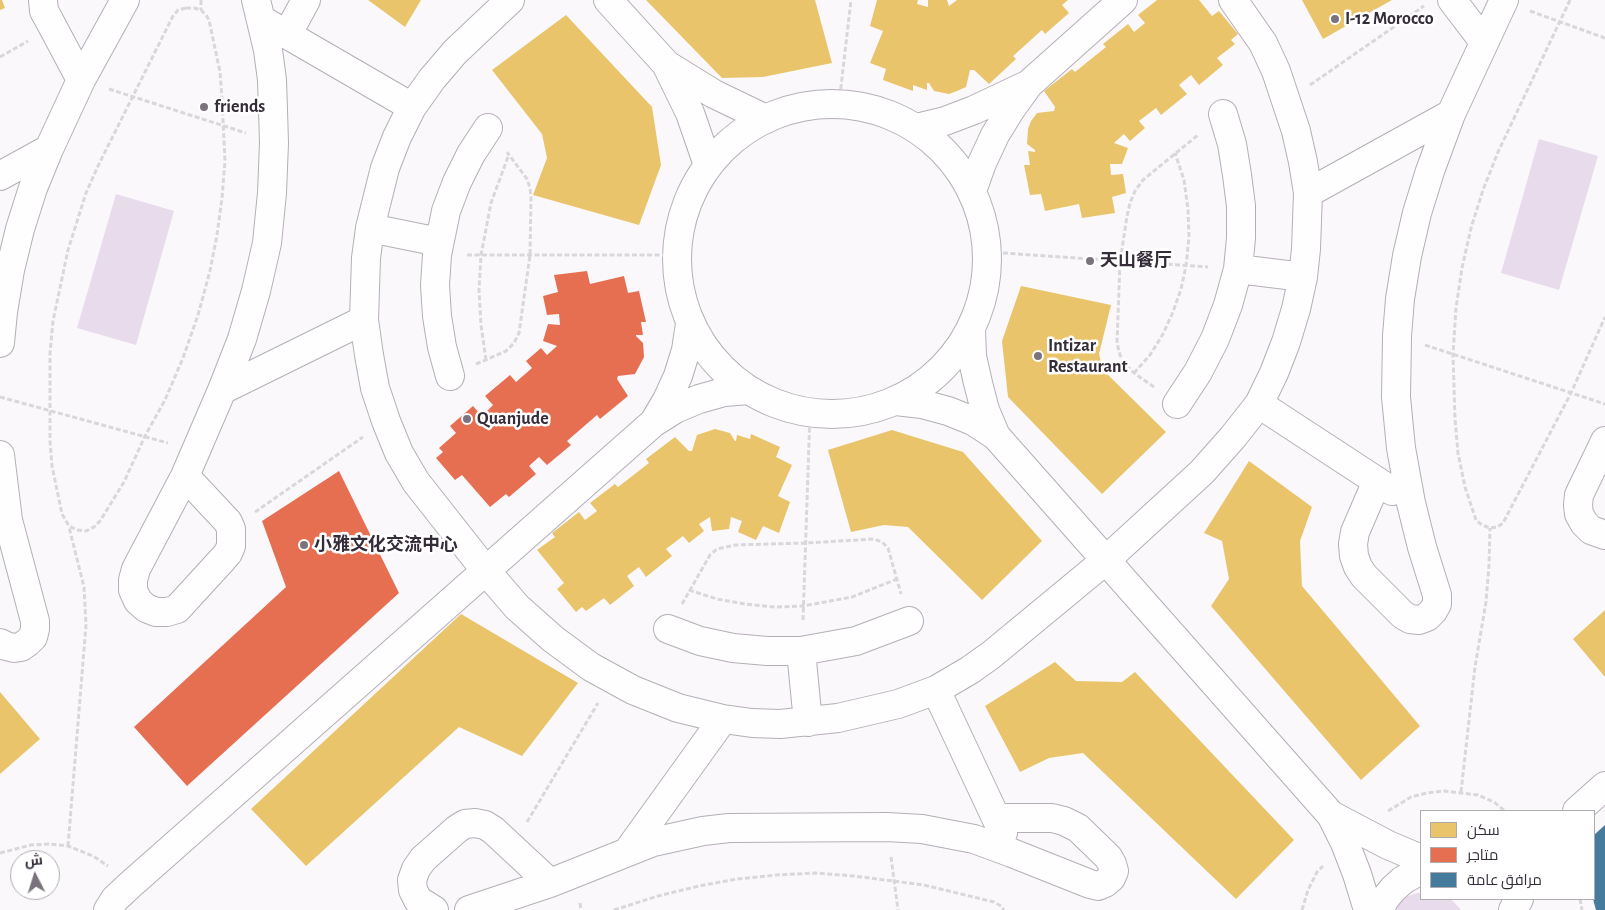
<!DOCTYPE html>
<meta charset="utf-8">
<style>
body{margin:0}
#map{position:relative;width:1605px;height:910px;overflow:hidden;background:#fbf8fc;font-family:"Alegreya Sans",Cairo,sans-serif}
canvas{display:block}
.legend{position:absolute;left:1420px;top:810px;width:175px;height:90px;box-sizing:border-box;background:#fff;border:1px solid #aeabaf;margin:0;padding:6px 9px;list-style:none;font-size:15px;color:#342c38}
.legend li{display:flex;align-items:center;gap:10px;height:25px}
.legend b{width:25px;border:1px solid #aeabaf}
.north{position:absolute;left:10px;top:850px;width:50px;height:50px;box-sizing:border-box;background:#fff;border:1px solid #aeabaf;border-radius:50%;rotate:355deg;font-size:14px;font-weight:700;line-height:20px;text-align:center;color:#342c38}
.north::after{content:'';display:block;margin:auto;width:18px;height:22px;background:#7a737d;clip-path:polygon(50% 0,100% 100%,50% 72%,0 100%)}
</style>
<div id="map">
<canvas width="1605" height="910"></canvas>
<ul class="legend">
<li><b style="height:14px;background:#e9c46a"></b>سكن</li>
<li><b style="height:14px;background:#e76f51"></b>متاجر</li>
<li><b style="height:14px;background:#457b9d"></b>مرافق عامة</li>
</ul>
<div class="north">ش</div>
</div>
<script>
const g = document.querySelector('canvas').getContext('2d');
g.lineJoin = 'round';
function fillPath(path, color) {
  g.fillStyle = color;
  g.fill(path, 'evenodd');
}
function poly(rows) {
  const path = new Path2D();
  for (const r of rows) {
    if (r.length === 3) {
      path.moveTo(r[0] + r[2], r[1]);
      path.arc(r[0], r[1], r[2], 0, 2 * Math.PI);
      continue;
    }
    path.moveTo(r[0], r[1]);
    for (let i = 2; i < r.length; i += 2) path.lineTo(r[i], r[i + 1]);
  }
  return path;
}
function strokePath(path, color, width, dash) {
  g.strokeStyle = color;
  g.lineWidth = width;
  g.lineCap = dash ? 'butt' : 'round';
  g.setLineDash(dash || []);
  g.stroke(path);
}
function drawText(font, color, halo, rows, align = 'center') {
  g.font = font + ' "Alegreya Sans","Noto Sans SC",sans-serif';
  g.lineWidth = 5;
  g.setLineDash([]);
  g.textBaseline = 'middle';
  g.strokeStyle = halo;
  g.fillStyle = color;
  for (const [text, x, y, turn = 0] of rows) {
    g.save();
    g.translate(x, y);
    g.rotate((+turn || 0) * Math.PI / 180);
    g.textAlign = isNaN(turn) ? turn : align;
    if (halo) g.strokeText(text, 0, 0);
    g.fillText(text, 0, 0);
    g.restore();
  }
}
const green = poly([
 [1539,139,1598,156,1559,290,1501,273],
 [116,194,174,211,136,345,77,328],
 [1417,893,1421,893,1421,899,1449,899,1453,901,1461,910,1391,910,1399,902,1408,896]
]);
const homes = poly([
 [0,0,2,0,5,8,0,10],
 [368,0,421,0,405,27],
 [646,0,815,0,832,63,763,77,722,78],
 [877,0,918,0,917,4,928,7,928,0,947,0,949,6,957,0,1068,0,1062,5,1069,13,1045,34,1042,30,1013,56,1016,59,989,84,974,70,970,70,966,87,957,91,949,94,934,91,929,83,927,83,927,90,913,85,913,91,883,80,886,69,870,63,883,31,870,26],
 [1157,0,1199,0,1212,16,1219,11,1238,34,1231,40,1235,44,1217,58,1223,65,1199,85,1191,75,1179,85,1187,94,1161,115,1156,108,1139,121,1145,128,1130,141,1124,134,1114,143,1128,148,1122,164,1110,164,1111,175,1123,174,1126,193,1112,197,1115,213,1082,218,1079,204,1045,211,1041,194,1030,195,1024,165,1030,165,1028,151,1035,152,1035,150,1027,144,1028,129,1031,121,1037,113,1054,111,1055,107,1044,91,1072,69,1075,72,1106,47,1103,44,1128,24,1134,32,1145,23,1138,15],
 [1302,0,1392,0,1323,39],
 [566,15,652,107,661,165,639,225,533,195,547,158,542,134,492,70],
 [1021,286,1111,305,1099,354,1103,370,1166,432,1102,494,1008,397,1002,341],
 [715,429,730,433,735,441,736,441,737,435,750,439,751,434,780,447,776,457,792,465,778,496,790,502,779,533,763,526,756,540,738,532,742,521,731,517,729,529,712,531,710,517,699,524,704,531,689,543,683,536,666,549,672,556,646,577,639,567,627,576,634,586,610,605,604,598,586,611,582,607,576,612,557,589,564,583,537,550,555,537,552,533,579,512,585,520,597,511,590,503,615,484,618,487,649,463,646,459,675,437,689,451,692,451,697,435],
 [892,430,963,452,1042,541,982,600,908,527,884,525,851,532,828,450],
 [1249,461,1312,507,1300,541,1302,586,1420,726,1361,780,1211,606,1229,579,1222,541,1204,533],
 [1605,610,1605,677,1573,639],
 [461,614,578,683,522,756,459,727,306,866,251,809],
 [1055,662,1076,681,1122,682,1135,672,1294,840,1236,899,1083,753,1049,758,1020,772,985,706],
 [0,692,40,739,0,774]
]);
const shops = poly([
 [587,271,590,284,624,276,628,293,639,291,646,322,641,322,643,335,636,335,636,336,643,343,644,357,635,374,618,376,617,379,628,396,600,419,597,415,567,441,571,445,547,465,539,457,529,466,536,474,509,497,506,494,490,507,462,475,455,480,436,458,443,452,439,448,456,433,450,426,473,406,482,416,493,405,485,396,510,375,516,382,532,368,526,361,541,348,547,355,557,346,543,341,548,324,560,325,559,314,547,315,543,296,558,292,554,275],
 [339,471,399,593,187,786,134,727,286,587,262,521]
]);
const public = poly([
 [1605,825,1605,910,1596,910,1593,899,1594,899,1594,835]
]);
const path = poly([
 [201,0,201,10],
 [1570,0,1498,152,1483,190,1471,228,1462,268,1456,308,1453,354,1455,419,1458,453,1465,487,1476,520,1482,525,1490,528,1497,527,1503,523,1571,393,1605,317],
 [186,8,194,8,201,10,206,15,209,20,220,72,222,99,225,161,222,198,217,235,210,271,198,315,183,358,165,400,145,436,124,482,100,521,94,527,86,531,77,530,69,526,62,514,52,466,50,441,50,353,53,321,68,250,86,193,98,166,173,16,178,10,186,8],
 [1530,11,1605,38],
 [0,57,28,41],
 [1310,85,1424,6],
 [109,89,246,133],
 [839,104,851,0],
 [988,252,1208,267],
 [467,255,676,255],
 [1425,345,1605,404],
 [486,360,481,325,479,290,481,255,491,203,509,154],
 [476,364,506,351,514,343,519,333,530,255,531,198,530,188,527,179,507,152],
 [1134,373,1150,355,1163,334,1173,312,1181,289,1186,266,1189,237,1188,209,1184,180,1175,153],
 [1154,387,1134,373,1126,365,1120,355,1117,343,1120,262,1127,216,1130,203,1135,191,1143,180,1198,135],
 [0,397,168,443],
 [255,512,363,437],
 [689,590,717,599,745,604,774,607,803,606,852,597,897,579],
 [682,604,710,555,717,549,735,545,806,543,874,539,882,542,888,548,901,594],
 [803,620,810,413],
 [1461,792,1475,667,1486,602,1489,565,1490,528],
 [1388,811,1411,797,1427,793,1444,791,1478,795,1494,802,1505,811],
 [527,822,598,703],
 [68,846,86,625,84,587,69,527],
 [0,853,31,845,50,844,68,846,93,856,108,866],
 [891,857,898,910],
 [1580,899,1582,910],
 [580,903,581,910],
 [614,910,658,896,699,886,737,879,776,875,815,873,854,876,924,885,994,902,1001,906,1004,910],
 [1302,910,1308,890,1317,872,1323,866]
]);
const minor = poly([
 [43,0,44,11,48,18,81,80],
 [510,0,455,52,432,79,412,107,397,137,385,168,370,228,366,258,364,320,369,355,375,388,386,421,399,453,416,482,486,571,517,607,553,639,591,667,633,690,678,708,723,719,752,723,780,724,838,718,898,704,936,690,970,670,991,655,1106,560,1202,472,1233,437,1259,404,1274,373,1286,342,1296,309,1303,277,1306,249,1308,193,1303,162,1296,131,1276,71,1263,43,1233,0],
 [608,0,666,64,690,113,708,165],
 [1452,0,1484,42],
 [262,20,412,107],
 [287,35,306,0],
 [667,65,714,94,766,119],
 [832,259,155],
 [916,128,945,121,974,110,1025,86],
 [0,176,49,149],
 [972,191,982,163,995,135,1011,109,1029,84,1123,0],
 [1308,193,1451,114],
 [370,228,439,242],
 [1238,269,1303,277],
 [971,329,972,356,978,383,985,410,996,436],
 [0,343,3,312,10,270,20,229,33,188,49,149,81,80,125,0],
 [450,376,442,347,437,316,435,285,437,255,446,211,457,182,471,154,488,128],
 [222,390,364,320],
 [896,401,922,404,948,411,973,421,996,436,1331,815,1345,843,1357,874,1368,910],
 [1177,404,1198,372,1215,339,1228,305,1238,269,1241,238,1241,206,1237,175,1232,144,1223,114],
 [1259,404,1392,491],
 [654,422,667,400,678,376,686,350,690,324],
 [1605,441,1579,495,1578,505,1579,514,1584,523,1591,530,1605,535],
 [0,455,8,520,35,621,35,629,33,637,28,642,21,647,14,648,6,646,0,643],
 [185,476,228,522,231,529,231,546,228,553,222,560,177,609,167,612,156,612,146,608,138,601,133,590,133,580,136,569,185,476,222,390,242,339,256,291,267,243,272,193,274,143,273,110,272,80,268,50,256,0],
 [1377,481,1355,532,1353,544,1354,556,1358,567,1364,576,1403,615,1410,619,1419,620,1427,617,1433,611,1437,604,1437,595,1422,547,1411,503,1401,448,1396,397,1397,336,1400,299,1407,256,1417,213,1430,171,1451,114,1504,0],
 [668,629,700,641,733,648,767,651,801,651,856,641,909,621],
 [801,651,808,722],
 [936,690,1003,833],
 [1577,811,1605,786],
 [1331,815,1388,845,1421,859],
 [628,851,723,719],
 [108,910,115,899,130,885,653,423,675,409,699,399,724,392,749,390],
 [434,910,418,900,413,890,412,880,416,869,423,859,457,829,465,824,475,823,485,825,493,830,550,883],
 [469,910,550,883,653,842,703,831,729,828,887,827,922,829,974,839,1012,853,1090,884,1098,886,1105,883,1111,878,1114,871,1112,864,1108,857,1078,828,1064,821,1052,818,996,818],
 [1380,910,1384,900,1393,889,1403,880,1421,870],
 [1513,910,1519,899]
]);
const markers = [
 [1335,19,5,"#7a737d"],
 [204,107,5,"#7a737d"],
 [1090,261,5,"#7a737d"],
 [1038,356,5,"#7a737d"],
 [467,419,5,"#7a737d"],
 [304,545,5,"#7a737d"]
];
const poiNames = [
 ["I-12 Morocco",1345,19],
 ["friends",214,107],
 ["天山餐厅",1100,261],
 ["Intizar",1048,346],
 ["Restaurant",1048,367],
 ["Quanjude",477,419],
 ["小雅文化交流中心",314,545]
];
fillPath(green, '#e7dbec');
fillPath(homes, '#e9c46a');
fillPath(shops, '#e76f51');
fillPath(public, '#457b9d');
strokePath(minor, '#b4afb6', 30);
strokePath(path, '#d8d7da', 3, [5, 2.5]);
strokePath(minor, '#fefeff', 28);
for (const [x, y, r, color] of markers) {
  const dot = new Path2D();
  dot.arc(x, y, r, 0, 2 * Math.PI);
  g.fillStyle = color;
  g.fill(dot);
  strokePath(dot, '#fff', 2);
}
drawText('bold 18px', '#342c38', '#fff', poiNames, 'left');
</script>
